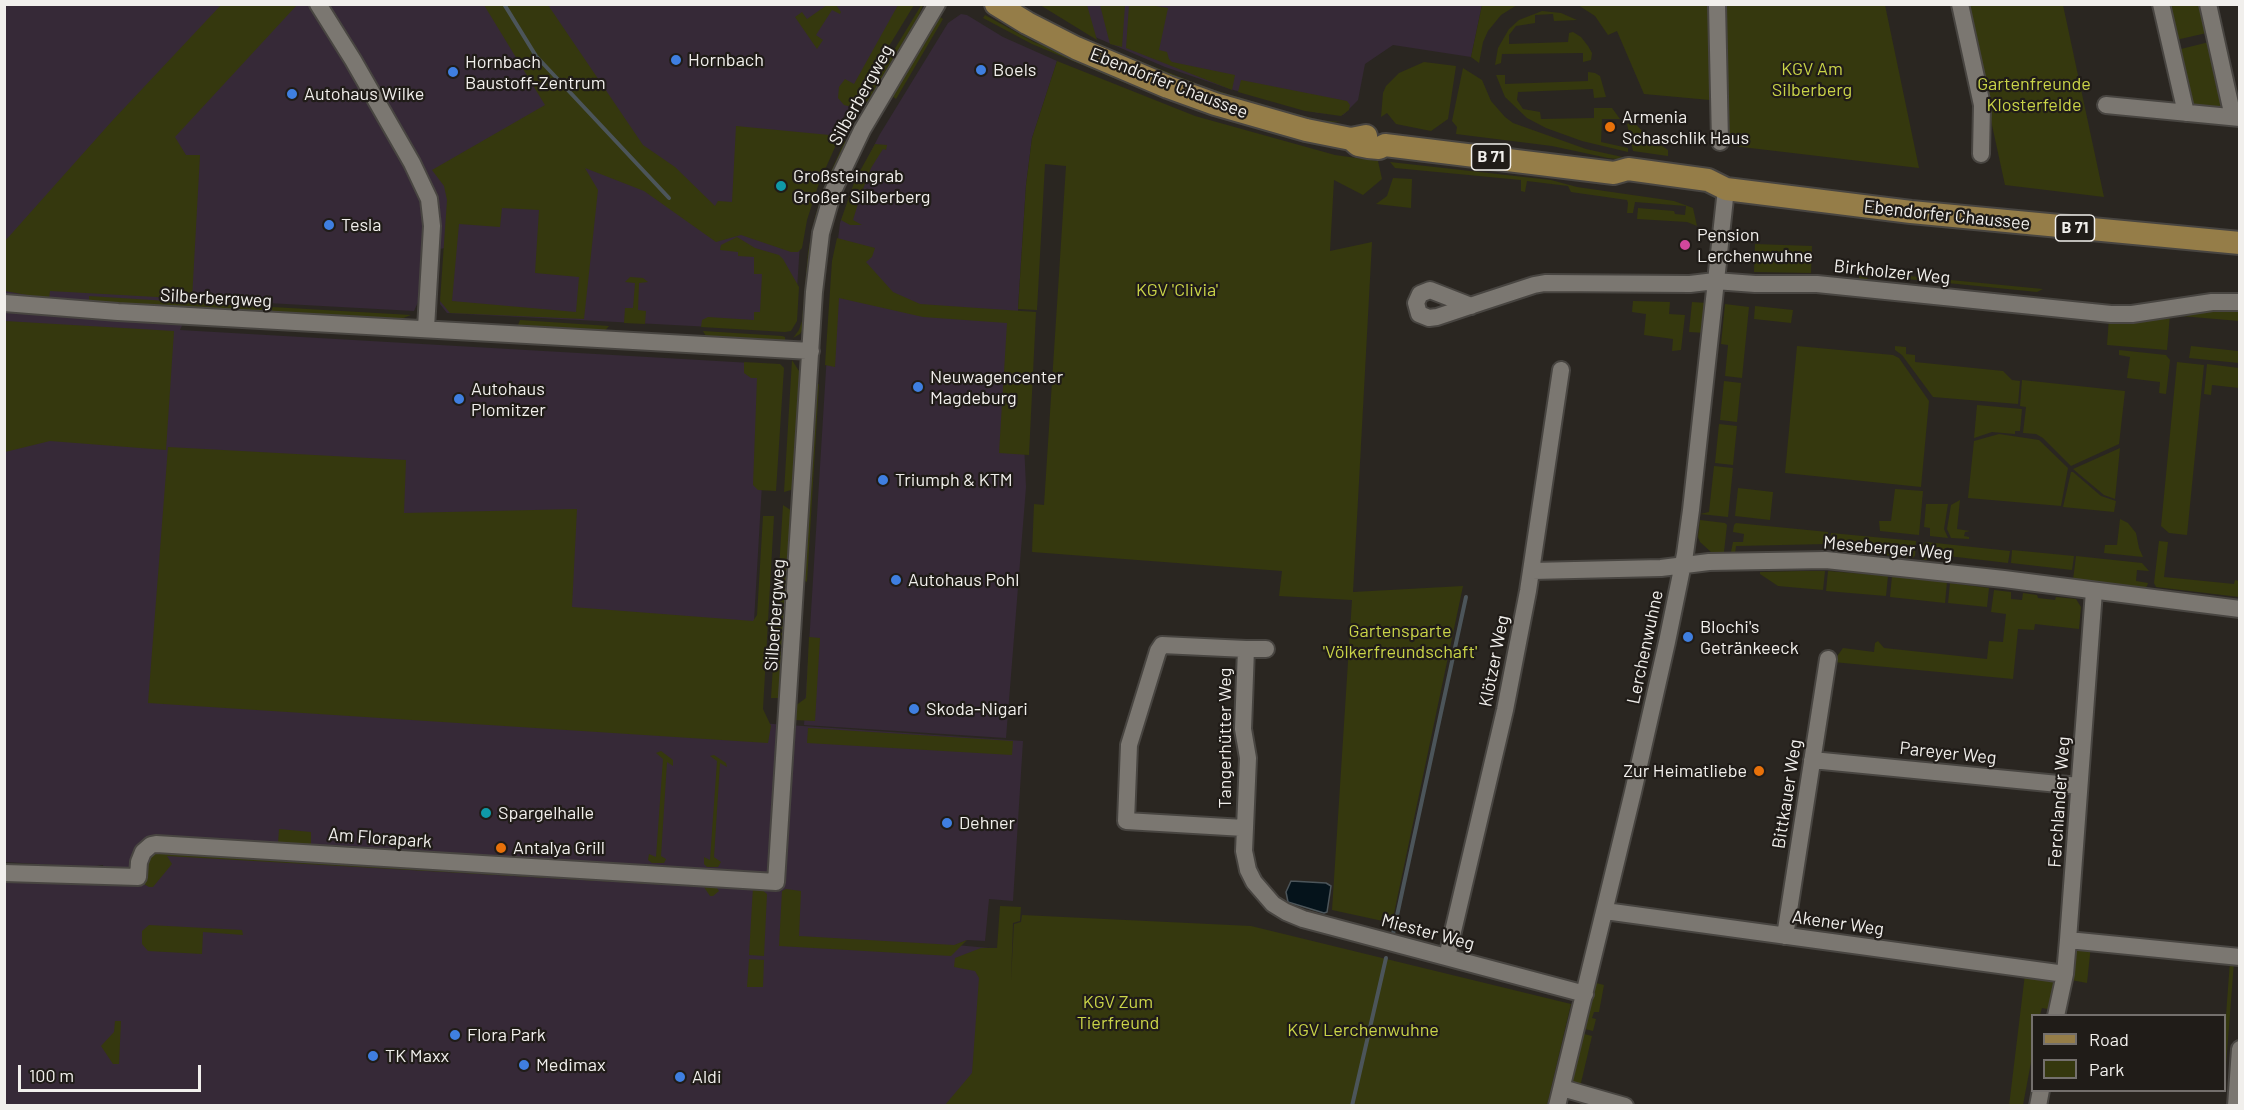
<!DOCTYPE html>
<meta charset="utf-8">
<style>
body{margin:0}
#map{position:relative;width:2244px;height:1110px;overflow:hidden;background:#2a2621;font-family:Barlow,sans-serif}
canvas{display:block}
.frame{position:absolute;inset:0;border:6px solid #f1efec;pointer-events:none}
.legend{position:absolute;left:2031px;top:1014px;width:195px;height:78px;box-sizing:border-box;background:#201c18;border:2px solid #74706d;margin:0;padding:8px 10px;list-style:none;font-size:18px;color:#f1efec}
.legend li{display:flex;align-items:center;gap:12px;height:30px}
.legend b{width:30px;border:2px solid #74706d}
.scale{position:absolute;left:18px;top:1065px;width:183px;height:27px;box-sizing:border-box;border:3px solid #f1efec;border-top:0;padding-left:8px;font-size:18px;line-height:21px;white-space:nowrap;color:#f1efec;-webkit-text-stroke:4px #201c18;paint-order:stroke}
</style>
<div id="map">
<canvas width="2244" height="1110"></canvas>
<div class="frame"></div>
<ul class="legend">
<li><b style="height:8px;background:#957d48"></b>Road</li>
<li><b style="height:16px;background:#35380e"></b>Park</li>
</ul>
<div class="scale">100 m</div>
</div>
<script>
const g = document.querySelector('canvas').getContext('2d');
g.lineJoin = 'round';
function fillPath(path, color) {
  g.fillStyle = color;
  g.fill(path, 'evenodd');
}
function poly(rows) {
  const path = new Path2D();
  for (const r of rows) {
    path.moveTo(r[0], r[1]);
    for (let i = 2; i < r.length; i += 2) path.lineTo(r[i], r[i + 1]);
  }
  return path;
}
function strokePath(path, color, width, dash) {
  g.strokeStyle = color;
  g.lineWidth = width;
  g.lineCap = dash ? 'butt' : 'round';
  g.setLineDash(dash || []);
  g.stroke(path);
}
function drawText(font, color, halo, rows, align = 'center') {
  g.font = font + ' Barlow,sans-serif';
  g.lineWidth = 4.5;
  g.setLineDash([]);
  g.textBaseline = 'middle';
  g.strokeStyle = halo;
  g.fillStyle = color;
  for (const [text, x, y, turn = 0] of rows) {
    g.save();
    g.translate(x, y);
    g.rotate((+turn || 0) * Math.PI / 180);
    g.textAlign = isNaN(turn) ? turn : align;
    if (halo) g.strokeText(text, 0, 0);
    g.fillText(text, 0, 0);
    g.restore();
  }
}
const commercial = poly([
 [5,5,912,5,829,141,806,150,795,320,787,331,447,313,440,304,445,248,424,252,419,300,414,311,194,299,180,330,769,364,750,690,759,723,1023,741,1013,901,989,899,985,941,967,940,956,945,1011,950,1006,1105,5,1106,5,880,105,882,103,865,89,867,5,862],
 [1042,5,1482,5,1471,57,1393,45,1365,64,1358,100,1343,115,1318,113,1230,89,1165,67,1095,37],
 [961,14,967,15,1003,37,1057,61,1032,138,1026,185,1018,309,1026,487,1006,738,804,725,830,305,840,223,854,184,880,134,948,23]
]);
const green = poly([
 [922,4,923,5,918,17,868,101,860,106],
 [221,5,297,5,175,137,186,155,200,155,192,299,50,291,49,299,5,291,5,241,112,121],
 [484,5,548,5,643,145,675,167,715,206,718,201,732,202,736,126,840,136,819,183,807,220,802,248,798,252,791,252,741,235,716,242,644,191,585,168,598,190,584,319,450,313,440,301,447,200,444,186,432,170,545,105],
 [502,208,539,210,535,273,579,277,576,312,452,301,459,224,500,227],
 [827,5,836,5,841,12,840,14,832,10,816,35,823,40,817,49,795,17,802,12,807,19],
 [898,5,914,5,852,107,844,105,838,98,839,87,845,79,854,84],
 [1040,5,1087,5,1097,40],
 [1100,5,1125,5,1122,47,1110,44],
 [1129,5,1149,5,1168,8,1159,50,1167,52,1169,59,1172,62,1235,75,1232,90,1126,48],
 [1482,5,1517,5,1501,15,1488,31,1483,42,1479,63,1471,57],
 [1578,5,1708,5,1710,100,1644,94,1617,31,1608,35,1595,16],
 [1726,5,1885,5,1919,168,1725,145],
 [1966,5,2063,5,2104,197,2005,185],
 [2167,5,2204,5,2211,32,2176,40],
 [1542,11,1561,13,1577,20,1554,21,1553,14,1535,15,1535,23,1516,26,1509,35,1509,44,1568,42,1569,33,1573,32,1581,37,1588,46,1592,53,1591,60,1583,62,1583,53,1502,54,1501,63,1495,65,1498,48,1509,29,1519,20],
 [985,15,1034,42,1272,130,1270,133,1189,108,1123,82,1032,44,983,18],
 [940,17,943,19,896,99,892,96],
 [2213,41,2230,112,2191,108,2177,50],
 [1112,50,1208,88,1278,109,1320,120,1341,122,1317,123,1192,86,1113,53],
 [1057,61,1195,116,1335,155,1378,161,1382,179,1363,195,1334,180,1330,251,1372,242,1353,592,1463,586,1392,923,1332,910,1352,600,1279,596,1282,571,1032,552,1034,504,1044,505,1066,166,1045,164,1037,310,1018,309,1026,185,1032,138],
 [1424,62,1456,66,1448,119,1431,131,1396,124,1387,113,1381,117,1383,93,1386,86,1399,73],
 [1463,68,1482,80,1491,101,1505,117,1513,123,1586,149,1627,158,1627,160,1608,158,1552,146,1456,134,1457,127,1452,121],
 [1588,72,1595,73,1600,76,1606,97,1594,98,1593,89,1518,92,1517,100,1523,109,1540,112,1541,119,1594,118,1594,108,1612,108,1620,119,1602,119,1601,142,1628,148,1628,152,1582,141,1546,128,1527,118,1505,97,1496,75,1505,75,1505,84,1588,81],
 [1241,80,1347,101,1350,105,1349,110,1341,116,1305,111,1238,92],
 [1633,122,1650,138,1668,150,1668,156,1633,151,1627,124],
 [845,140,846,147,805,326,800,334,793,338,799,330,802,321,808,252,815,217,824,187],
 [875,144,887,145,886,150,883,149,871,168,860,197,853,220,862,225,850,225,841,220,855,180],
 [1390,162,1551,180,1577,187,1674,201,1693,208,1697,226,1687,222,1637,219,1638,208,1674,211,1675,214,1685,215,1686,206,1635,202,1633,213,1627,213,1628,203,1627,200,1571,192,1568,186,1527,181,1525,192,1521,191,1521,180,1395,168],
 [1393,178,1412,179,1411,208,1376,204,1387,196],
 [737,237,755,248,779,255,783,259,799,287,797,321,791,331,785,332,701,327,702,320,708,317,754,320,754,312,760,312,762,274,754,274,754,257,738,256,738,252,720,250,721,245],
 [837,238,875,248,872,257,866,262,893,292,920,304,1036,312,1029,455,999,453,1007,323,923,317,839,298,835,367,825,365,832,261],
 [1755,244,1812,246,1811,273,1754,272],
 [1858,271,2043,289,2037,292,1868,275,1867,284,1860,283],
 [630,277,643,278,648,282,639,283,638,310,646,311,645,324,624,323,625,308,633,308,635,283,625,282],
 [89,296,262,307,262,311,257,313,93,304,89,301],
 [1633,301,1670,302,1669,314,1685,315,1681,350,1672,351,1673,339,1644,335,1646,314,1632,312],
 [1692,302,1708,303,1706,333,1689,332],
 [1725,304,1749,307,1742,378,1725,376,1728,345,1721,344],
 [1755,306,1793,310,1791,323,1754,319],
 [2239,306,2239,321,2181,316,2181,313],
 [272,307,411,315,398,320,277,315,272,312],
 [2170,314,2167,350,2107,345,2109,318],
 [520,320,609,326,603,333,523,328,518,325],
 [5,321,174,331,166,450,50,441,5,452],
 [703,331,782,336,785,337,785,341,707,338],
 [2239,342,2239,363,2189,358,2191,346,2238,351],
 [1797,346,1893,355,1899,358,1929,401,1921,487,1785,473],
 [1895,346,1906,347,1906,354,1915,355,1915,362,2003,371,2012,380,2020,381,2018,404,1933,397,1902,355,1895,350],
 [2119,350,2166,355,2170,360,2166,394,2159,393,2160,382,2127,378,2130,357,2119,355],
 [792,360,799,371,802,380,795,486,791,490,784,492],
 [744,362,780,364,784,368,776,491,758,490,753,485,757,378,751,378,744,373],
 [2177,362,2204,365,2187,535,2169,533,2161,526],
 [2207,364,2239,368,2239,388,2212,385,2211,395,2204,394],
 [2022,380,2125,391,2119,444,2071,466,2043,438,2036,434,2023,433,2026,407,2020,406],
 [1724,381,1741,383,1737,422,1720,420],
 [819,384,807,582,803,580,814,387],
 [1977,405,2022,409,2020,431,2015,431,2015,434,1992,432,1974,438],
 [1719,424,1737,426,1733,465,1715,463],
 [1999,434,2039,440,2068,468,2061,506,1968,498,1974,441],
 [168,447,406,460,404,513,577,509,572,607,753,621,757,615,763,516,774,516,763,709,771,726,768,743,148,703],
 [2120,448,2115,499,2104,495,2073,469],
 [1714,466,1733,468,1728,517,1700,514,1709,512],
 [2071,472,2073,472,2101,496,2116,501,2114,512,2063,507],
 [1738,488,1773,492,1770,520,1735,516],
 [1895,489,1923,491,1919,535,1880,531,1879,521,1891,521],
 [1960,500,1957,529,1970,531,1965,532,1964,536,1969,537,1969,539,1951,538,1947,529,1951,505],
 [1926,504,1948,504,1944,529,1948,538,1930,536,1930,528,1924,527],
 [783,505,792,511,783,695,780,698,771,698],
 [2120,519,2128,523,2136,533,2139,548,2143,557,2104,553,2105,545,2117,545],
 [1700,520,1725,523,1727,525,1724,552,1711,552,1700,542,1698,537],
 [1736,523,1828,532,1827,544,1736,546,1735,554,1731,552,1733,542,1743,542,1744,534,1733,532,1734,525],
 [1831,533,1916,541,1915,556,1912,558,1876,554,1876,546,1830,544],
 [2159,541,2168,542,2164,577,2234,584,2235,580,2239,581,2239,597,2156,587,2154,583],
 [1926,542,2010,551,2008,563,1948,556,1947,562,1945,562,1946,550,1929,548,1927,560,1923,560,1923,544],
 [2012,550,2074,556,2072,570,2011,563],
 [2076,556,2142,563,2149,571,2137,570,2136,581,2148,583,2147,586,2145,588,2073,580],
 [1800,571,1825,571,1823,590,1778,586,1760,574,1760,572],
 [1828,571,1888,576,1886,596,1826,591],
 [1892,576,1947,582,1945,603,1890,597],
 [1950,583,1989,588,1987,607,1948,603],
 [1994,590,2011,592,2011,599,2022,600,2023,593,2037,595,2038,598,2055,600,2056,597,2076,599,2081,607,2079,629,2035,624,2034,630,2018,629,2013,679,1833,662,1843,648,1874,652,1875,643,1878,641,1884,648,1987,659,1989,641,2003,642,2006,614,1991,612],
 [809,637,820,638,815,721,794,720,795,706,806,698],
 [808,728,1013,741,1012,755,807,743],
 [661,751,673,760,673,766,667,762,661,856,666,859,664,863,652,863,648,860,649,854,656,857,663,759,656,753],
 [714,755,726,763,727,767,720,763,714,857,721,862,718,867,707,867,704,864,704,857,710,860,717,761,710,756],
 [279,829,311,832,311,847,278,844],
 [154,852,715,885,719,891,713,896,710,896,704,887,167,856,172,864,153,887,149,887,144,884,146,862],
 [753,887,760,888,767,894,764,956,749,955],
 [786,889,801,891,799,936,954,945,967,940,951,956,779,946,782,891],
 [1000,906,1021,907,1020,921,1013,923,1011,981,1014,924,1021,922,1022,915,1251,926,1571,1004,1547,1105,945,1105,972,1073,979,978,975,971,954,967,955,958,981,948,997,948],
 [149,925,242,930,243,935,203,932,202,954,148,951,142,944,142,931],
 [2091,945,2087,983,2071,980,2072,955,2080,947],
 [749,959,764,960,763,987,747,987],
 [2230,961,2234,962,2225,1078,2225,1029],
 [2025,974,2052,979,2057,987,2053,1010,2042,1008,2040,1015,2032,1016,2032,1057,2023,1105,2009,1106],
 [1592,982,1604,985,1599,1012,1594,1012,1592,1018,1596,1019,1593,1031,1581,1028],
 [115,1021,121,1021,119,1064,113,1064,101,1046,114,1032],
 [1584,1034,1592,1036,1580,1087,1572,1081,1579,1035]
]);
const water = poly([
 [1291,881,1326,883,1331,886,1327,912,1324,913,1288,902,1286,892,1291,881]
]);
const stream = poly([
 [504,4,536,56,669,198],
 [1393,934,1466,597],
 [1352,1106,1386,958]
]);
const minor = poly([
 [318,4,353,60,412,163,429,199,432,226,426,328],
 [1717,4,1720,142],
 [1960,4,1982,105,1981,154],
 [2161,4,2186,113],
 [2208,4,2233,117],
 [2106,105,2240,118],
 [4,303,118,312,811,351],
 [1471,306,1430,290,1420,294,1416,303,1419,314,1429,318,1437,317,1482,302,1534,285,1545,283,1690,284,1715,281,1755,284,1817,284,2111,314,2132,314,2212,302,2240,302],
 [1532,571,1661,568,1709,562,1826,560,2004,579,2240,609],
 [1246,649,1266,649],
 [1812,760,2079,786],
 [1244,828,1126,821,1129,745,1158,651,1162,645,1246,649,1243,729,1248,758,1244,851,1248,870,1254,882,1273,904,1286,912,1303,919,1585,994],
 [4,873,138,877,139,862,143,852,151,845,156,844,776,882,814,292,821,233,833,191,862,130,937,4],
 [1605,911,2065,974],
 [1785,936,1828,659],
 [2068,940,2240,957],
 [1447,957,1505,710,1528,591,1561,370],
 [2056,1016,2065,974,2068,940,2094,591],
 [1562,1088,1625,1106],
 [1557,1106,1633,792,1667,642,1685,554,1691,510,1726,189],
 [2038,1106,2041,1090],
 [2236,1106,2240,1049]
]);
const major = poly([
 [996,4,1027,23,1076,48,1168,87,1215,104,1306,130,1351,139,1366,136],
 [1351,139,1358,145,1368,147,1379,148,1385,145,1614,173,1628,169,1708,180,1726,189,1911,212,2240,243]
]);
const markers = [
 [676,60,6,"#3f7fe0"],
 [981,70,6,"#3f7fe0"],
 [453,72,6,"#3f7fe0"],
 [292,94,6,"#3f7fe0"],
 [1610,127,6,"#e8710a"],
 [781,186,6,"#0f9aa8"],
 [329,225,6,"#3f7fe0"],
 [1685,245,6,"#d1479c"],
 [918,387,6,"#3f7fe0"],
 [459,399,6,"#3f7fe0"],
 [883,480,6,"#3f7fe0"],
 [896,580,6,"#3f7fe0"],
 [1688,637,6,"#3f7fe0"],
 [914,709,6,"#3f7fe0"],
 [1759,771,6,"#e8710a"],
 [486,813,6,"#0f9aa8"],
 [947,823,6,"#3f7fe0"],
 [501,848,6,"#e8710a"],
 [455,1035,6,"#3f7fe0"],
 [373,1056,6,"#3f7fe0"],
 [524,1065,6,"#3f7fe0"],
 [680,1077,6,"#3f7fe0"]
];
const shields = [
 [1491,157,39],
 [2075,228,39]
];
const shieldNames = [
 ["B 71",1491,157],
 ["B 71",2075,228]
];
const poiNames = [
 ["Hornbach",688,60],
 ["Hornbach",465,62],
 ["Baustoff-Zentrum",465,83],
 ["Boels",993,70],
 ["Autohaus Wilke",304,94],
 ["Armenia",1622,117],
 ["Schaschlik Haus",1622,138],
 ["Großsteingrab",793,176],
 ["Großer Silberberg",793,197],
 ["Tesla",341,225],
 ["Pension",1697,235],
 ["Lerchenwuhne",1697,256],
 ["Neuwagencenter",930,377],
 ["Magdeburg",930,398],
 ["Autohaus",471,389],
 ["Plomitzer",471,410],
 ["Triumph & KTM",895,480],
 ["Autohaus Pohl",908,580],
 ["Blochi's",1700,627],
 ["Getränkeeck",1700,648],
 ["Skoda-Nigari",926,709],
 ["Zur Heimatliebe",1747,771,"right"],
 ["Spargelhalle",498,813],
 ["Dehner",959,823],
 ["Antalya Grill",513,848],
 ["Flora Park",467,1035],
 ["TK Maxx",385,1056],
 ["Medimax",536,1065],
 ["Aldi",692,1077]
];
const parkNames = [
 ["KGV Am",1812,69],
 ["Silberberg",1812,90],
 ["Gartenfreunde",2034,84],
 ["Klosterfelde",2034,105],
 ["KGV 'Clivia'",1177,290],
 ["Gartensparte",1400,631],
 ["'Völkerfreundschaft'",1400,652],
 ["KGV Zum",1118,1002],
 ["Tierfreund",1118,1023],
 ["KGV Lerchenwuhne",1363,1030]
];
const streetNames = [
 ["Ebendorfer Chaussee",1169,83,21],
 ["Silberbergweg",861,95,-61],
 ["Ebendorfer Chaussee",1947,215,6],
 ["Birkholzer Weg",1892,272,6],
 ["Silberbergweg",216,298,3],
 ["Meseberger Weg",1888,548,5],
 ["Silberbergweg",775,615,-86],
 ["Lerchenwuhne",1645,647,-78],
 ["Klötzer Weg",1494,661,-79],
 ["Tangerhütter Weg",1225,738,-90],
 ["Pareyer Weg",1948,753,6],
 ["Bittkauer Weg",1787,794,-81],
 ["Ferchlander Weg",2059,802,-86],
 ["Am Florapark",380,838,4],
 ["Akener Weg",1838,923,8],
 ["Miester Weg",1428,932,15]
];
fillPath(commercial, '#362937');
fillPath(green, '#35380e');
fillPath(water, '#05131b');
strokePath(water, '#4c555a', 1.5);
strokePath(stream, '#4c555a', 4);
strokePath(minor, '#484541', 20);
strokePath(major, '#484541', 26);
strokePath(minor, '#7b7771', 16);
strokePath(major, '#957d48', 22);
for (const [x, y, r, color] of markers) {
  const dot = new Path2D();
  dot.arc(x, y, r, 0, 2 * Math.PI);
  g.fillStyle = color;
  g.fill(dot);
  strokePath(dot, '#201c18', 2);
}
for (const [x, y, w] of shields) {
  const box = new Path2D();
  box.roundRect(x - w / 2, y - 13, w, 26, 4.5);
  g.fillStyle = '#201c18';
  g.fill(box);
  strokePath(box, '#f1efec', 1.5);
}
drawText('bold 16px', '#f1efec', null, shieldNames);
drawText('18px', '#f1efec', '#201c18', poiNames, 'left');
drawText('18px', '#cad448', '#201c18', parkNames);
drawText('18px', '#f1efec', '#201c18', streetNames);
</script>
